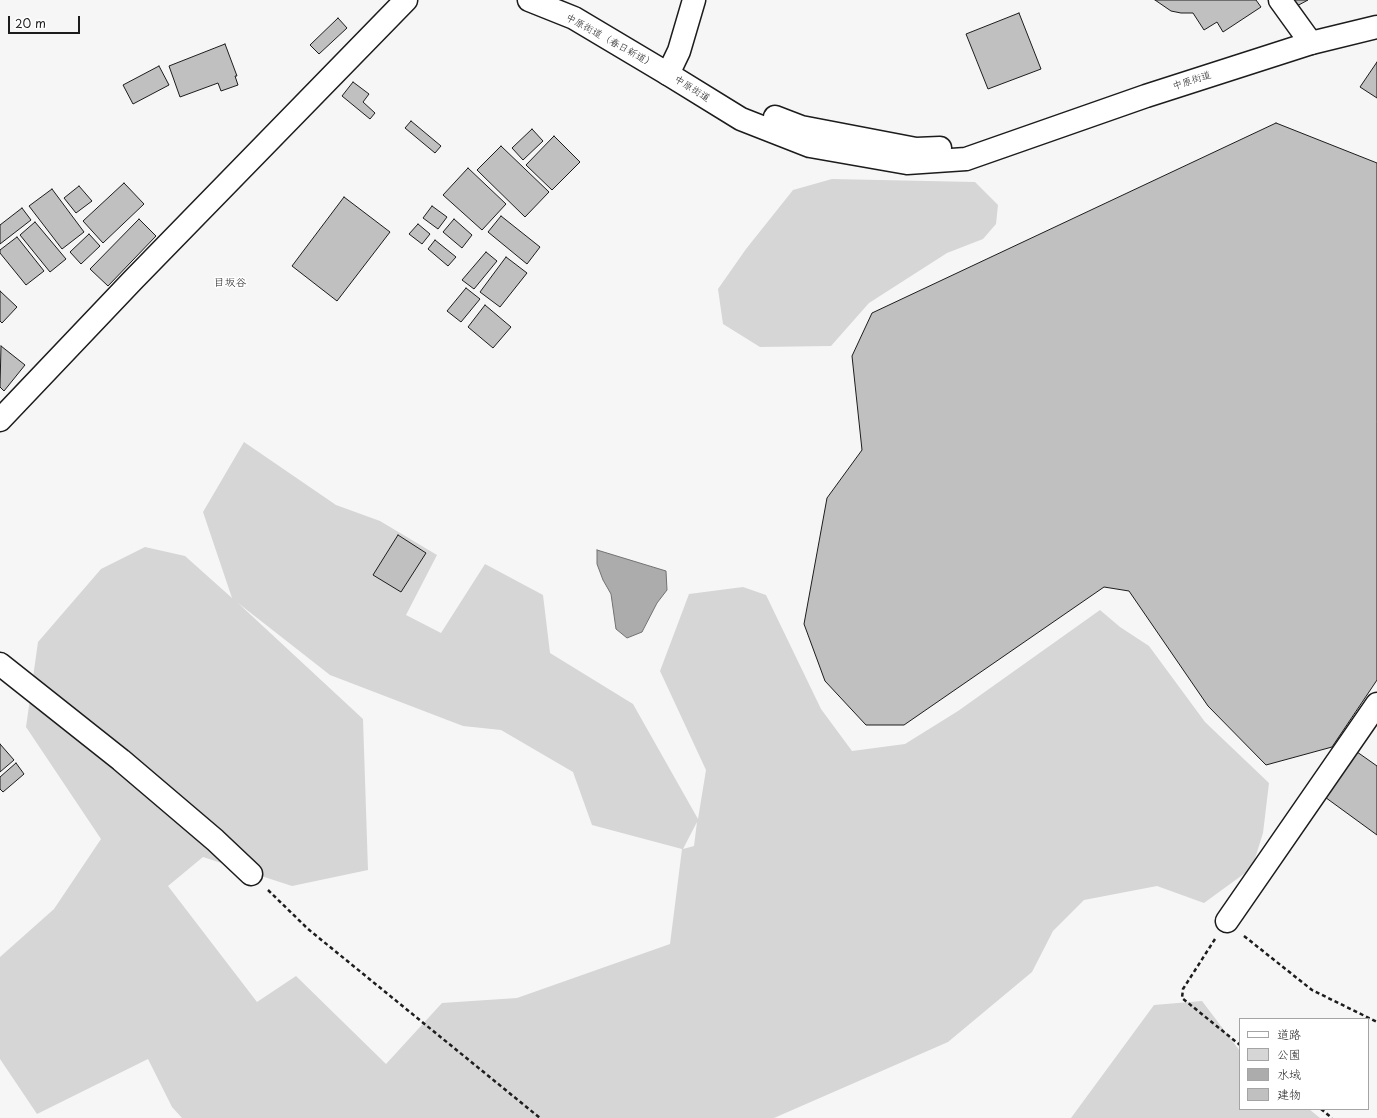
<!DOCTYPE html>
<meta charset="utf-8">
<style>
body{margin:0}
#map{position:relative;width:1377px;height:1118px;overflow:hidden;background:#f6f6f6;font-family:"Playpen Sans","Klee One",sans-serif}
canvas{display:block}
.legend{position:absolute;left:1239px;top:1018px;width:130px;height:92px;box-sizing:border-box;background:#fff;border:1px solid #a4a4a4;margin:0;padding:5px 7px;list-style:none;font-size:12px;color:#1c1c1c}
.legend li{display:flex;align-items:center;gap:8px;height:20px}
.legend b{width:20px;border:1px solid #a4a4a4}
.scale{position:absolute;left:8px;top:16px;width:72px;height:18px;box-sizing:border-box;border:2px solid #1c1c1c;border-top:0;padding-left:5px;font-size:12px;line-height:14px;white-space:nowrap;color:#1c1c1c;-webkit-text-stroke:3px #fff;paint-order:stroke}
</style>
<div id="map">
<canvas width="1377" height="1118"></canvas>
<ul class="legend">
<li><b style="height:5px;background:#fff"></b>道路</li>
<li><b style="height:11px;background:#d6d6d6"></b>公園</li>
<li><b style="height:11px;background:#acacac"></b>水域</li>
<li><b style="height:11px;background:#c0c0c0"></b>建物</li>
</ul>
<div class="scale">20 m</div>
</div>
<script>
const g = document.querySelector('canvas').getContext('2d');
g.lineJoin = 'round';
function fillPath(path, color) {
  g.fillStyle = color;
  g.fill(path, 'evenodd');
}
function poly(rows) {
  const path = new Path2D();
  for (const r of rows) {
    path.moveTo(r[0], r[1]);
    for (let i = 2; i < r.length; i += 2) path.lineTo(r[i], r[i + 1]);
  }
  return path;
}
function strokePath(path, color, width, dash) {
  g.strokeStyle = color;
  g.lineWidth = width;
  g.lineCap = dash ? 'butt' : 'round';
  g.setLineDash(dash || []);
  g.stroke(path);
}
function drawText(font, color, halo, rows, align = 'center') {
  g.font = font + ' "Playpen Sans","Klee One",sans-serif';
  g.lineWidth = 3;
  g.setLineDash([]);
  g.textBaseline = 'middle';
  g.strokeStyle = halo;
  g.fillStyle = color;
  for (const [text, x, y, turn = 0] of rows) {
    g.save();
    g.translate(x, y);
    g.rotate((+turn || 0) * Math.PI / 180);
    g.textAlign = isNaN(turn) ? turn : align;
    if (halo) g.strokeText(text, 0, 0);
    g.fillText(text, 0, 0);
    g.restore();
  }
}
const green = poly([
 [832,179,975,182,998,205,996,224,983,239,947,253,869,303,831,346,760,347,723,324,718,289,746,249,793,190],
 [244,442,336,505,380,521,437,555,406,615,441,633,485,564,543,595,550,653,633,704,698,819,706,770,660,671,689,594,743,587,766,595,821,709,852,751,905,744,958,711,1100,610,1120,627,1149,646,1205,722,1269,783,1263,833,1252,868,1204,903,1157,886,1084,900,1053,931,1032,972,948,1042,774,1118,182,1118,172,1107,148,1059,37,1114,0,1059,0,957,54,909,101,839,26,727,38,642,101,569,145,547,185,556,232,598,203,512],
 [238,603,330,675,463,726,501,730,573,772,592,825,682,849,670,944,517,998,442,1003,386,1064,296,976,257,1002,168,886,203,857,292,886,368,870,363,719],
 [697,822,694,846,683,849],
 [1202,1001,1240,1051,1240,1109,1309,1109,1320,1118,1071,1118,1154,1005]
]);
const water = poly([
 [597,550,666,571,667,590,657,603,642,632,627,638,616,629,611,594,603,580,597,564,597,550]
]);
const building = poly([
 [1155,0,1256,0,1261,7,1223,32,1217,22,1204,30,1193,13,1181,13,1171,11,1155,0],
 [1291,0,1308,0,1295,7,1291,0],
 [1019,13,1041,69,988,89,966,34,1019,13],
 [338,18,347,28,319,54,310,45,338,18],
 [225,44,237,76,235,76,238,85,221,91,218,83,180,97,169,66,225,44],
 [1377,62,1377,98,1360,87,1377,62],
 [159,66,169,85,133,104,123,85,159,66],
 [353,82,369,94,363,102,375,113,370,119,342,96,353,82],
 [411,121,441,146,435,153,405,128,411,121],
 [1276,123,1377,163,1377,680,1332,747,1266,765,1208,706,1129,591,1104,587,904,725,866,725,825,681,804,624,827,498,862,450,852,356,872,313,1276,123],
 [532,129,543,141,523,160,512,148,532,129],
 [554,136,580,162,552,190,526,165,554,136],
 [501,146,549,192,525,217,477,170,501,146],
 [468,168,506,204,482,230,443,195,468,168],
 [124,183,144,204,103,243,83,221,124,183],
 [79,186,92,201,76,213,64,198,79,186],
 [52,189,84,232,62,249,29,206,52,189],
 [344,197,390,232,337,301,292,266,344,197],
 [432,206,447,217,438,229,423,218,432,206],
 [22,208,31,220,0,244,0,225,22,208],
 [501,216,540,247,527,264,488,232,501,216],
 [139,219,156,236,108,286,90,269,139,219],
 [454,219,472,235,462,248,443,232,454,219],
 [35,222,66,259,50,272,20,235,35,222],
 [418,224,430,234,422,244,409,234,418,224],
 [89,234,100,246,81,264,70,252,89,234],
 [17,237,44,271,26,285,0,253,0,250,17,237],
 [435,240,456,257,448,266,428,249,435,240],
 [486,252,497,261,474,289,462,280,486,252],
 [506,257,527,273,500,307,480,292,506,257],
 [466,288,480,299,461,322,447,311,466,288],
 [0,291,17,307,2,323,0,321,0,291],
 [485,305,511,327,493,348,468,327,485,305],
 [1,346,25,365,4,391,0,387,1,346],
 [398,535,426,553,401,592,373,575,398,535],
 [0,744,14,760,0,772,0,744],
 [1350,747,1377,766,1377,835,1318,792,1350,747],
 [16,763,24,774,3,792,0,789,0,777,16,763]
]);
const path = poly([
 [268,890,308,929,540,1118],
 [1244,936,1312,990,1377,1022],
 [1215,939,1183,989,1182,998,1240,1045],
 [1321,1109,1332,1118]
]);
const minor = poly([
 [1280,0,1311,43],
 [668,74,679,51,694,0],
 [0,420,133,280,406,0],
 [0,664,121,760,215,840,251,874],
 [1227,921,1377,704]
]);
const primary = poly([
 [529,0,574,18,668,74,741,119,810,146,907,163,966,159,1146,96,1311,43,1377,27],
 [775,117,801,127,916,149,940,148]
]);
const streetNames = [
 ["中原街道（春日新道）",610,41,29],
 ["中原街道",1192,81,-18],
 ["中原街道",692,89,32]
];
const neighbourhoodNames = [
 ["目坂谷",230,283]
];
fillPath(green, '#d6d6d6');
fillPath(water, '#acacac');
strokePath(water, '#727272', 1);
fillPath(building, '#c0c0c0');
strokePath(building, '#1c1c1c', 1);
strokePath(minor, '#1c1c1c', 25);
strokePath(primary, '#1c1c1c', 25);
strokePath(path, '#1c1c1c', 2.5, [4, 3]);
strokePath(minor, '#fff', 22);
strokePath(primary, '#fff', 22);
drawText('10px', '#1c1c1c', '#fff', streetNames);
drawText('11px', '#1c1c1c', '#fff', neighbourhoodNames);
</script>
